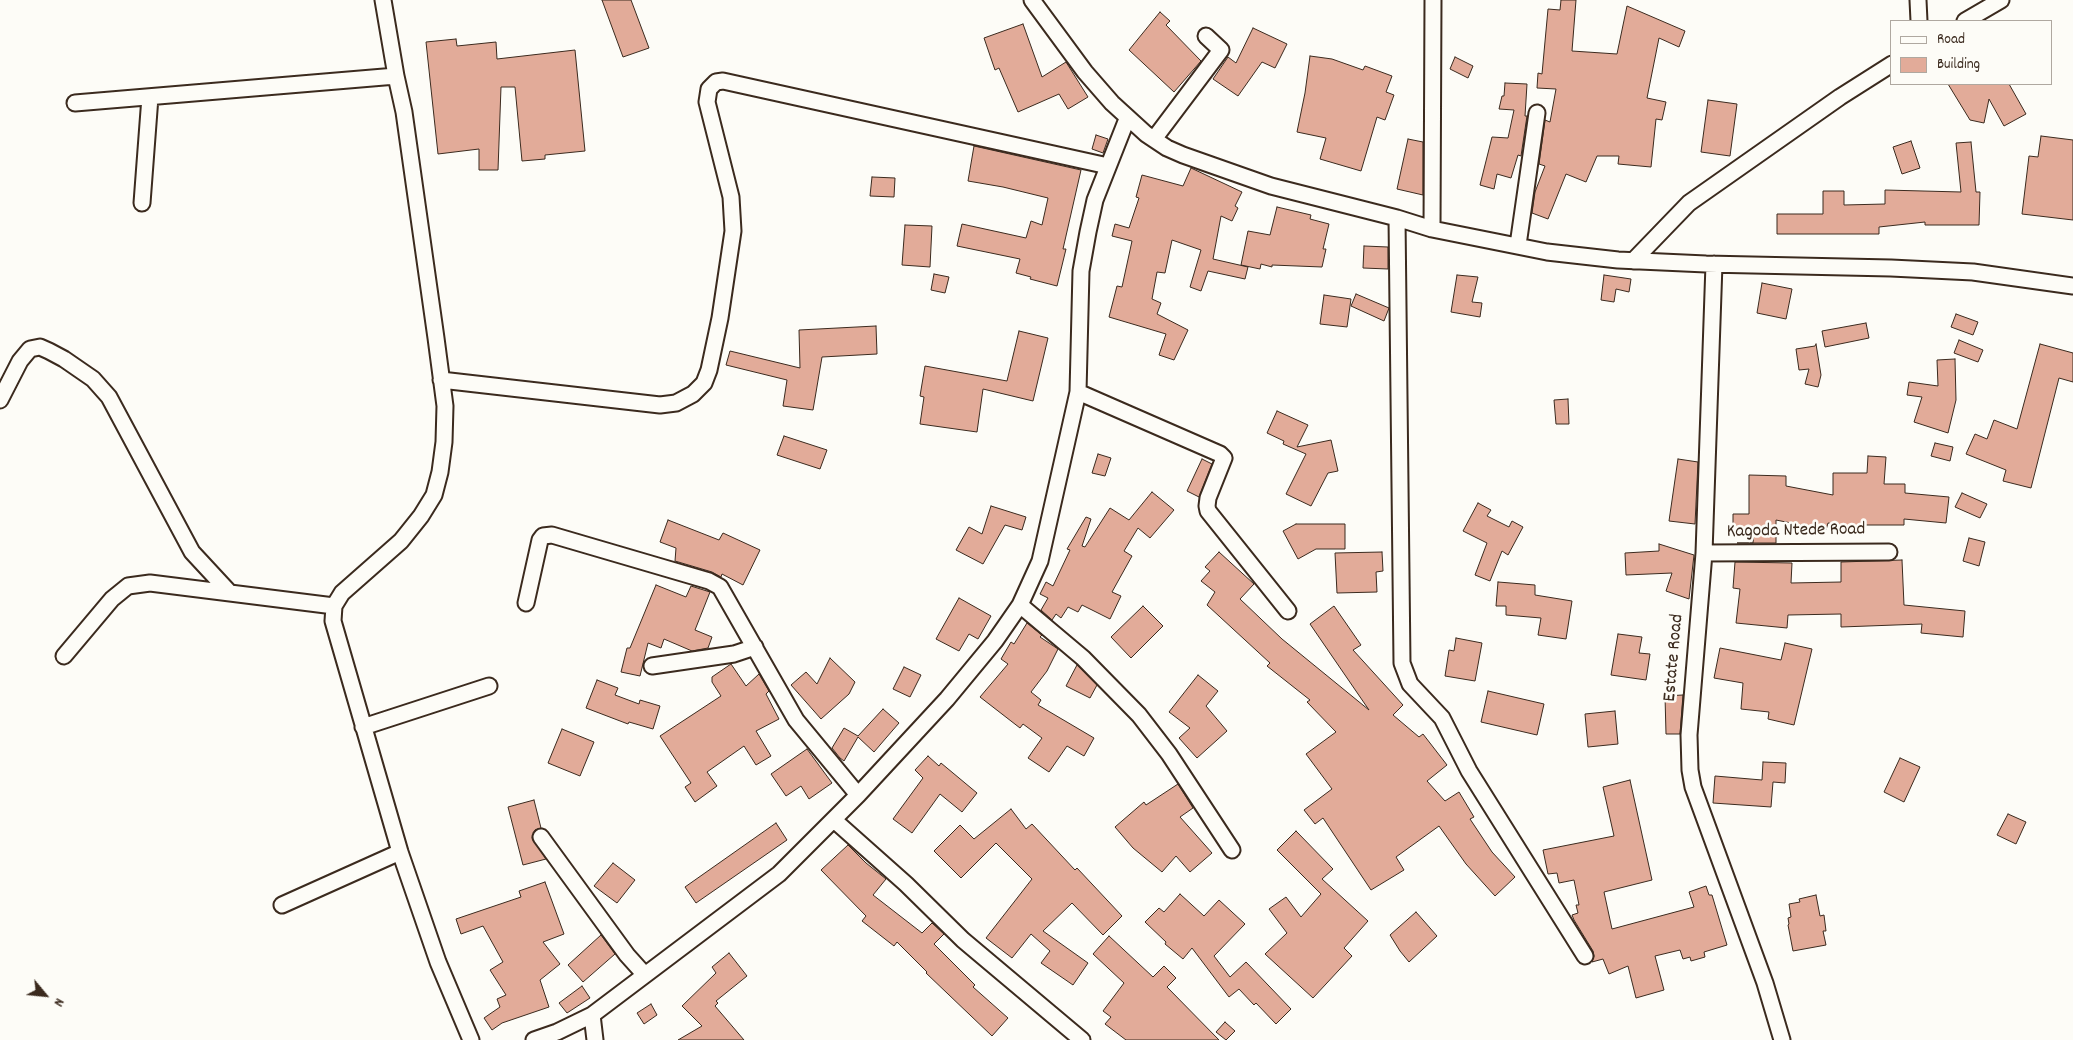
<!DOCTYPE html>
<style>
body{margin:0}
#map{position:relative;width:2073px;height:1040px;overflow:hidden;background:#fdfcf7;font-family:Dekko,sans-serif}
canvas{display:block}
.legend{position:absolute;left:1890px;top:20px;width:162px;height:65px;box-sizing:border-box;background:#fdfcf7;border:1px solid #afa8a0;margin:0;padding:6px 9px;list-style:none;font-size:15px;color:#3b2a1e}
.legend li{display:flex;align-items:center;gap:10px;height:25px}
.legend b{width:25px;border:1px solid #afa8a0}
.north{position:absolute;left:20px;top:970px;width:50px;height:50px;-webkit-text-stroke:4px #fdfcf7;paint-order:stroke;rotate:118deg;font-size:14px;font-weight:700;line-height:20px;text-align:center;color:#3b2a1e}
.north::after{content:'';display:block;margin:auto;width:18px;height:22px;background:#3b2a1e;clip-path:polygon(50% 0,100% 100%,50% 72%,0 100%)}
</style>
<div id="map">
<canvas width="2073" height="1040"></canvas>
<ul class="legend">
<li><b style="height:6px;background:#fdfcf7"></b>Road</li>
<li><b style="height:14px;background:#e2ab99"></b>Building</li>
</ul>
<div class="north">N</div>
</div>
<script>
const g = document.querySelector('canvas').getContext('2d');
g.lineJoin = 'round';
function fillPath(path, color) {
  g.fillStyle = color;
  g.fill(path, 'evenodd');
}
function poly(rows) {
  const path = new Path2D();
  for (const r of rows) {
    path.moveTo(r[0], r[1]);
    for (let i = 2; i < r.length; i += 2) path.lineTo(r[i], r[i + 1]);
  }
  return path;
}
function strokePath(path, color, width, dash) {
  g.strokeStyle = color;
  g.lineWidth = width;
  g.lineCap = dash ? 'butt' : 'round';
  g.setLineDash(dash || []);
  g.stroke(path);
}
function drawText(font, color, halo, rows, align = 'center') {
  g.font = font + ' Dekko,sans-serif';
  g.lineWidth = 5;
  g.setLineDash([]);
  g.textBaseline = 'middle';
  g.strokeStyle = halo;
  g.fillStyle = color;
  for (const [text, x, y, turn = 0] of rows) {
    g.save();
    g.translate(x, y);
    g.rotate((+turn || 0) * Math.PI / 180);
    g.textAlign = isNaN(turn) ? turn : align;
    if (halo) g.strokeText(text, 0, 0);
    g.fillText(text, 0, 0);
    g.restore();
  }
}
const building = poly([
 [602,0,631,0,649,48,623,57,602,0],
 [1561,0,1576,0,1572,51,1617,54,1627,6,1685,31,1679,47,1659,38,1647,98,1666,102,1662,120,1656,119,1651,167,1618,164,1619,156,1597,156,1586,182,1566,174,1548,219,1532,213,1535,192,1545,166,1539,164,1545,120,1550,122,1556,89,1537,88,1538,73,1542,74,1548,9,1560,10,1561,0],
 [1160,12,1170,21,1166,25,1201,61,1174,92,1129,50,1160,12],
 [1023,24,1042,77,1066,62,1088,97,1068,109,1059,94,1018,112,999,68,995,70,984,38,1023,24],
 [1253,28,1287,44,1275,68,1262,62,1238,96,1213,79,1228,57,1236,63,1253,28],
 [456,39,457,46,496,42,497,59,575,50,585,151,545,155,545,159,522,161,515,87,501,87,498,170,479,170,479,149,438,154,426,42,456,39],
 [1310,56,1332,59,1363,70,1365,66,1392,76,1386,92,1394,95,1385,120,1377,117,1361,171,1320,159,1326,138,1297,132,1305,93,1310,56],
 [1455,57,1473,66,1468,78,1450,69,1455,57],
 [1505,83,1527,84,1525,116,1527,116,1521,156,1518,155,1511,178,1497,174,1494,189,1480,185,1492,137,1508,138,1514,110,1499,109,1502,96,1504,96,1505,83],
 [1948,84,2009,84,2026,114,2004,126,1989,99,1984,123,1970,120,1948,84],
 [1708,100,1737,104,1730,156,1701,152,1708,100],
 [1096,135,1108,139,1103,153,1092,149,1096,135],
 [2041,136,2073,140,2073,220,2022,214,2029,156,2038,157,2041,136],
 [1408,139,1423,142,1423,195,1397,189,1408,139],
 [1911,141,1920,168,1902,174,1893,147,1911,141],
 [1971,142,1976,192,1980,192,1979,225,1925,225,1925,222,1879,227,1879,234,1777,234,1777,214,1823,214,1823,191,1844,191,1844,205,1885,204,1885,190,1961,192,1956,143,1971,142],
 [974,146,1081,170,1063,249,1066,249,1057,286,1030,279,1031,277,1016,273,1020,259,957,246,962,224,1026,238,1031,221,1042,225,1048,198,1003,187,968,181,974,146],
 [1191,168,1242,192,1235,206,1238,208,1232,221,1221,216,1213,259,1248,267,1245,279,1208,271,1201,291,1190,287,1201,250,1172,240,1165,273,1157,272,1152,299,1161,303,1157,314,1188,330,1174,360,1159,355,1166,334,1109,317,1117,286,1122,287,1132,241,1112,236,1115,224,1129,228,1139,198,1136,197,1142,175,1183,186,1191,168],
 [872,177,895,178,894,197,870,196,872,177],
 [1277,207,1311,215,1310,219,1329,224,1323,249,1326,249,1322,267,1272,265,1272,267,1261,264,1260,269,1241,265,1248,231,1270,235,1277,207],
 [905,225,932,226,930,267,902,265,905,225],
 [1364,246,1388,247,1388,269,1363,268,1364,246],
 [934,274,949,277,945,293,931,290,934,274],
 [1457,275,1478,277,1472,302,1482,303,1480,317,1451,312,1457,275],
 [1604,275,1631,279,1629,292,1616,289,1614,302,1601,300,1604,275],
 [1762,283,1792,289,1786,319,1757,313,1762,283],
 [1356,294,1389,308,1384,321,1351,306,1356,294],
 [1324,295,1351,299,1347,327,1320,324,1324,295],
 [1956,314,1978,322,1973,335,1951,327,1956,314],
 [1866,323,1869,338,1825,347,1822,331,1866,323],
 [876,326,877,354,822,357,813,410,783,406,787,380,726,365,730,351,800,368,799,330,876,326],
 [1019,331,1048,338,1033,401,983,389,977,432,920,424,924,397,920,396,925,366,1007,381,1019,331],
 [1959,340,1983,350,1978,362,1954,353,1959,340],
 [1816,344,1821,375,1818,387,1805,384,1809,369,1799,370,1796,349,1815,346,1816,344],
 [2040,344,2073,353,2073,382,2059,378,2031,488,2003,481,2006,470,1966,454,1975,434,1987,439,1994,420,2017,429,2040,344],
 [1955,359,1956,400,1948,433,1914,422,1922,397,1907,395,1909,382,1938,386,1937,360,1955,359],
 [1568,399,1569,424,1556,424,1554,400,1568,399],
 [1277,411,1308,425,1297,447,1331,440,1338,471,1328,473,1311,506,1286,494,1306,454,1283,444,1284,441,1267,433,1277,411],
 [784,436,827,450,820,469,777,455,784,436],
 [1935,443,1953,447,1950,461,1931,456,1935,443],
 [1098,454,1111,458,1105,476,1092,473,1098,454],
 [1868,456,1886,457,1884,484,1905,484,1905,493,1949,497,1946,523,1904,519,1904,525,1863,525,1862,528,1828,523,1826,530,1776,520,1776,543,1737,543,1753,543,1754,532,1733,529,1733,514,1749,514,1749,475,1786,476,1786,486,1833,495,1833,473,1867,473,1868,456],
 [1202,459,1212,464,1199,497,1187,491,1202,459],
 [1678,459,1698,462,1695,524,1669,521,1678,459],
 [1152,492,1174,510,1150,538,1138,528,1124,551,1132,556,1112,592,1121,596,1110,619,1082,605,1078,612,1068,607,1061,618,1056,614,1052,620,1041,610,1048,598,1040,594,1046,582,1053,586,1070,550,1067,549,1086,517,1091,519,1082,546,1085,547,1110,508,1129,520,1152,492],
 [1962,493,1987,504,1980,518,1955,507,1962,493],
 [1478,503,1491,510,1487,516,1509,527,1512,521,1523,527,1508,555,1502,551,1490,581,1475,575,1487,543,1463,531,1478,503],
 [991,506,1026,517,1022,530,1005,525,983,564,956,550,969,527,982,534,991,506],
 [668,520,719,540,723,533,760,550,743,585,722,574,721,577,712,572,675,561,676,548,660,542,668,520],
 [1296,524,1345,524,1345,549,1316,549,1298,559,1283,531,1296,524],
 [1969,538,1985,542,1979,566,1963,561,1969,538],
 [1659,544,1694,555,1689,599,1666,591,1672,573,1626,575,1625,553,1659,551,1659,544],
 [1219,552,1254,584,1240,599,1282,639,1369,710,1310,624,1334,606,1361,645,1353,650,1403,705,1393,715,1419,737,1423,734,1447,765,1427,781,1445,801,1459,792,1474,817,1470,819,1492,852,1515,877,1495,896,1466,864,1439,826,1396,857,1404,870,1371,890,1323,818,1315,824,1304,810,1332,789,1306,754,1336,732,1307,702,1310,700,1267,666,1270,663,1207,605,1215,592,1201,581,1210,571,1205,567,1219,552],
 [1382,552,1383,571,1376,572,1377,592,1337,593,1335,553,1382,552],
 [1902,560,1904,605,1965,611,1963,637,1921,633,1922,624,1841,627,1841,614,1788,615,1787,628,1736,623,1740,589,1733,588,1735,562,1792,563,1791,583,1841,582,1841,562,1902,560],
 [1498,582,1535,585,1535,595,1572,601,1566,639,1538,635,1541,618,1506,615,1506,606,1496,606,1498,582],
 [656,585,686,597,691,586,710,592,695,630,712,637,708,648,692,651,664,639,661,648,648,643,640,676,621,672,627,648,630,648,656,585],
 [959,598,991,616,978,639,969,634,959,651,936,639,959,598],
 [1143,606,1163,626,1131,658,1111,637,1143,606],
 [1027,623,1042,635,1040,637,1058,649,1047,671,1031,692,1041,700,1038,705,1094,738,1084,756,1067,746,1049,772,1028,758,1042,738,1023,724,1020,728,980,697,1008,664,1001,659,1011,642,1014,644,1027,623],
 [1618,634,1642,637,1639,653,1650,654,1646,680,1611,675,1618,634],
 [1456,638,1482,643,1475,681,1445,676,1449,650,1454,651,1456,638],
 [1785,643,1812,649,1794,725,1768,719,1769,712,1741,709,1743,683,1714,678,1720,648,1781,660,1785,643],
 [830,658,855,682,849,694,821,719,791,685,806,672,817,684,830,658],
 [731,664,746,686,759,674,769,691,766,694,779,719,756,731,771,756,756,765,744,746,707,772,717,786,695,802,685,787,691,783,660,736,721,696,712,682,712,677,731,664],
 [1077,665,1097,685,1090,698,1066,686,1077,665],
 [904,667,921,675,910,697,893,689,904,667],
 [1198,675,1218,691,1206,706,1227,731,1197,758,1179,738,1190,728,1169,712,1198,675],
 [597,680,618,688,615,695,639,704,640,700,660,706,653,729,629,722,628,724,586,708,597,680],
 [1488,691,1544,704,1537,735,1481,722,1488,691],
 [1683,695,1680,734,1666,734,1665,696,1683,695],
 [883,709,899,723,886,738,874,752,858,737,844,761,840,758,832,748,844,728,858,736,883,709],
 [1615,711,1618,744,1588,747,1585,714,1615,711],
 [562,729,594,742,580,776,548,763,562,729],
 [807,749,832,783,809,799,801,786,786,796,771,774,807,749],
 [928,756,939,766,941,763,977,793,962,812,940,794,912,833,893,819,923,778,915,770,928,756],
 [1900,758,1920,767,1904,802,1884,792,1900,758],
 [1763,762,1786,763,1785,783,1773,782,1771,807,1713,803,1715,776,1762,780,1763,762],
 [1630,780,1652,880,1604,892,1612,929,1694,907,1689,892,1706,886,1709,895,1712,895,1727,945,1704,952,1705,957,1691,961,1690,957,1683,959,1680,950,1655,956,1664,990,1636,998,1628,966,1609,974,1603,959,1592,962,1594,956,1593,951,1574,920,1572,915,1578,913,1576,905,1579,905,1574,880,1559,883,1557,873,1548,874,1543,850,1614,836,1603,787,1630,780],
 [1178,784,1193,808,1180,817,1212,853,1190,872,1176,856,1162,872,1133,848,1115,827,1144,802,1146,805,1178,784],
 [534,800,541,828,535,830,532,838,546,859,523,865,508,807,534,800],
 [1011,809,1026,829,1032,824,1075,870,1077,868,1122,916,1103,935,1072,903,1043,931,1088,963,1073,985,1041,963,1050,951,1031,934,1012,958,986,938,1032,879,996,843,961,878,934,851,960,825,974,839,1011,809],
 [2008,814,2026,822,2016,844,1997,835,2008,814],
 [776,823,787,840,696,903,685,887,776,823],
 [1296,831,1333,869,1322,879,1368,921,1344,948,1352,956,1313,998,1265,954,1287,933,1269,909,1286,897,1301,917,1321,894,1277,850,1296,831],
 [848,845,866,863,886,879,873,895,922,933,932,923,944,934,934,944,975,985,973,987,1008,1018,992,1036,926,973,927,972,897,942,894,946,862,921,866,916,821,870,848,845],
 [613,863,635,880,617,903,594,886,613,863],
 [545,882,564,934,543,942,560,964,540,980,549,1007,502,1023,492,1030,484,1018,500,1007,497,999,506,995,490,970,503,962,483,926,461,934,456,919,521,897,519,891,545,882],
 [1180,894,1204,916,1219,900,1245,924,1214,956,1230,977,1246,962,1291,1009,1276,1024,1256,1003,1254,1005,1239,989,1229,997,1192,948,1183,959,1165,944,1166,942,1145,922,1159,908,1164,912,1180,894],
 [1816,895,1820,916,1824,915,1826,931,1823,931,1826,945,1793,951,1788,925,1789,924,1788,918,1791,917,1789,904,1800,902,1799,899,1816,895],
 [1416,912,1437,936,1409,962,1400,951,1390,935,1416,912],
 [601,935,615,954,583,982,568,965,601,935],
 [1109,936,1153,977,1164,966,1176,978,1167,987,1219,1040,1126,1040,1105,1024,1111,1017,1103,1011,1124,983,1093,954,1109,936],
 [729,953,747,976,716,1001,718,1003,715,1006,744,1040,678,1040,702,1026,682,1006,716,973,712,967,729,953],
 [582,986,590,998,567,1013,559,1003,582,986],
 [651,1004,657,1015,644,1024,637,1013,651,1004],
 [1225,1022,1235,1031,1226,1040,1216,1032,1225,1022]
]);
const minor = poly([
 [383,0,396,76],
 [1032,0,1085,72,1112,103,1146,134,1167,148,1183,155,1271,186,1397,218,1432,229,1547,252,1618,260,1706,264,1891,268,1973,272,2073,286],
 [1918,0,1919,21],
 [1965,21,2001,0],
 [75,103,396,76,404,112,436,338,445,406,444,442,440,472,434,495,421,516,401,541,342,593,334,606,333,621,400,852,438,962,471,1040],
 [1154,139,1221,50,1206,36],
 [142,203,150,97],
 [1397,218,1402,663,1410,684,1442,718,1469,771,1585,956],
 [1432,229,1433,0],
 [1518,245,1537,113],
 [1633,261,1689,203,1840,97,1892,64],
 [1714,264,1704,553,1689,735,1690,770,1693,787,1765,983,1782,1040],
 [441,380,660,405,676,403,693,394,704,383,709,370,720,318,733,231,731,197,707,102,709,89,716,82,723,81,1108,166],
 [1078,392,1220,454,1224,458,1208,498,1207,506,1208,511,1288,611],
 [0,400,20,361,30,349,40,347,49,351,64,359,93,379,109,397,192,552,230,593],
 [1704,553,1889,552],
 [526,603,540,540,543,536,552,535,709,581,720,587,796,720,858,795],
 [1020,605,1083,658,1139,715,1169,754,1232,850],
 [64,656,112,599,128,586,150,583,334,606],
 [652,666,734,654,755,647],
 [363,727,489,686],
 [834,820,906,884,963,940,1082,1040],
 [541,837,627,955,645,975],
 [282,905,400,852],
 [592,1015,595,1040],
 [534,1040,557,1032,592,1015,779,874,858,795,947,699,995,641,1020,605,1040,561,1078,392,1081,271,1088,232,1095,200,1127,119]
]);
const streetNames = [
 ["Kagoda Ntede Road",1796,532,-1],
 ["Estate Road",1675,658,-85]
];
fillPath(building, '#e2ab99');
strokePath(building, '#3b2a1e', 1);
strokePath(minor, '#3b2a1e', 19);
strokePath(minor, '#fdfcf7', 15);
drawText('19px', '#3b2a1e', '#fdfcf7', streetNames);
</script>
